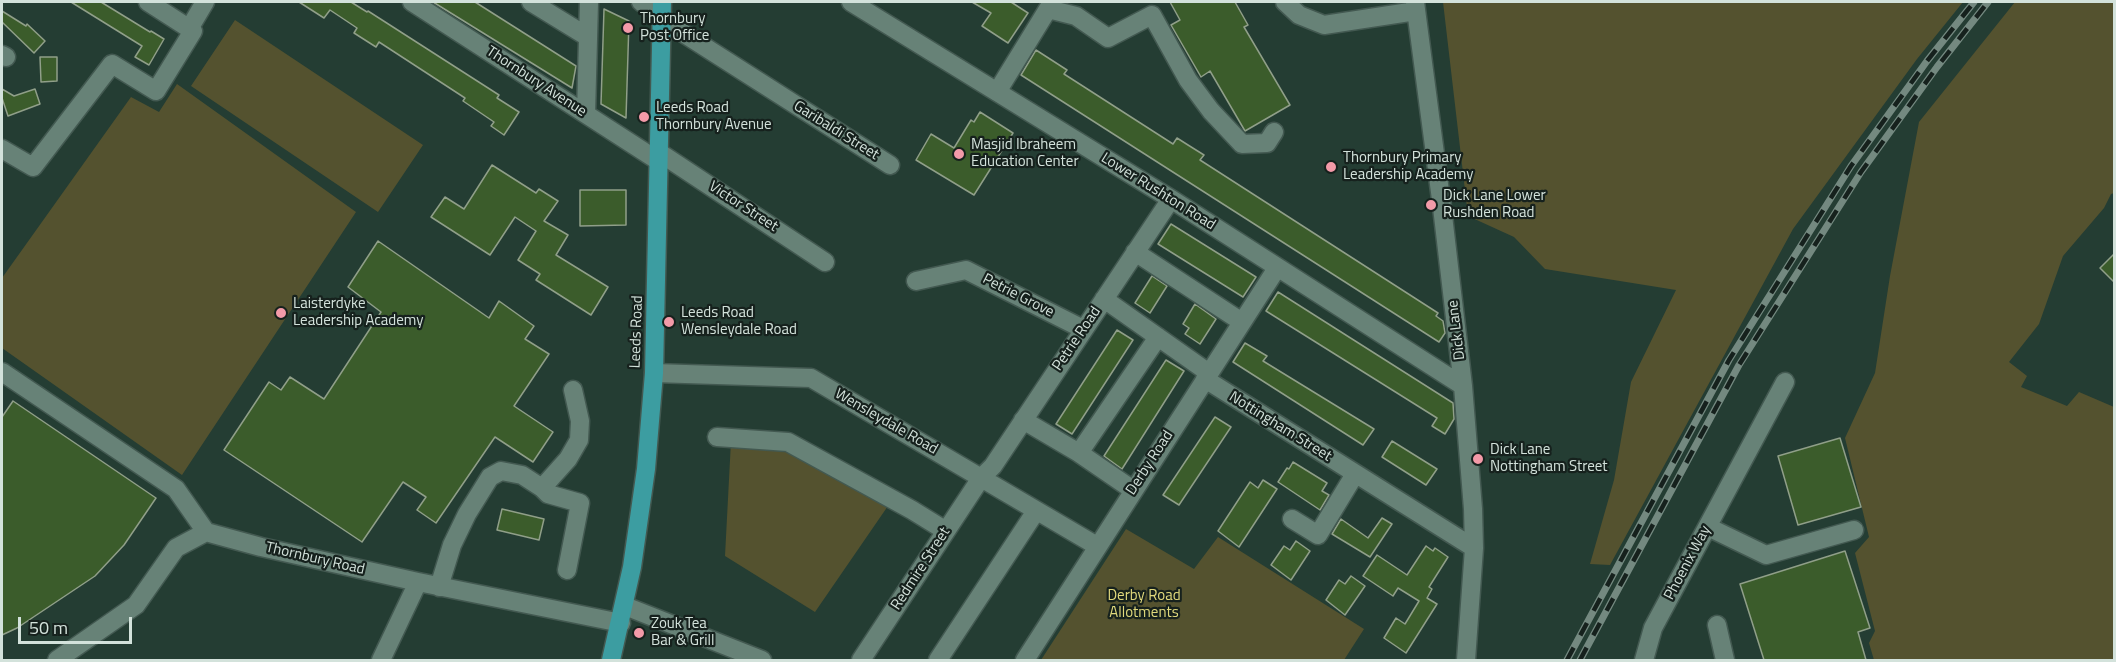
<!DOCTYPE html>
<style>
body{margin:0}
#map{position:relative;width:2116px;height:662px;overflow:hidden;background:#243d33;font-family:"Titillium Web",sans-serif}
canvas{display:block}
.frame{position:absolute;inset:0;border:3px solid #d3e2db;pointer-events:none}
.scale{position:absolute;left:18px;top:617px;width:114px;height:27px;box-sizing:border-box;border:3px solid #d3e2db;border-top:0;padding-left:8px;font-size:18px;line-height:21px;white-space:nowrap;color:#d3e2db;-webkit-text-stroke:4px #16211d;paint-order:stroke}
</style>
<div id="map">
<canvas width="2116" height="662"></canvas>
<div class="frame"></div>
<div class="scale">50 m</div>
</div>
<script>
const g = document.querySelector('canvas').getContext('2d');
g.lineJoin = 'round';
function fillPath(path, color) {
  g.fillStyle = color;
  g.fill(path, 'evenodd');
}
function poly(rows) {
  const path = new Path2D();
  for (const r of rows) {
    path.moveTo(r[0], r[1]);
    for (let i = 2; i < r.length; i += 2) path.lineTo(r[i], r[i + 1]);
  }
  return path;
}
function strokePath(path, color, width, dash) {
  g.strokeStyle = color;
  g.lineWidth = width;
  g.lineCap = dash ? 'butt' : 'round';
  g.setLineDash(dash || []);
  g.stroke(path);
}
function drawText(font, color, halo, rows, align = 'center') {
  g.font = font + ' "Titillium Web",sans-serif';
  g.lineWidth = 4.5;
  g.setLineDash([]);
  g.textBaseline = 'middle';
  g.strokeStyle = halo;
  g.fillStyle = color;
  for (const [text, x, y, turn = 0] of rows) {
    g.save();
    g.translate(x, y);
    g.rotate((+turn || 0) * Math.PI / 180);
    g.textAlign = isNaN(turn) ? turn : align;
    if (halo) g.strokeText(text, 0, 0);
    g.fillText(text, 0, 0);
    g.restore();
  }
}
const green = poly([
 [1443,2,1963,2,1917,59,1793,229,1610,565,1590,564,1614,480,1631,382,1676,290,1545,269,1514,237,1468,216],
 [2015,2,2114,2,2114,193,2111,194,2104,208,2063,256,2039,324,2009,362,2027,376,2021,387,2067,406,2079,392,2114,407,2114,660,1874,660,1869,643,1875,631,1855,553,1869,537,1845,438,1875,373,1890,276,1919,122],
 [235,20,423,145,378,212,191,86],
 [177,84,356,212,182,475,2,348,2,278,131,97,159,112],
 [731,441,788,445,890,503,815,612,725,556],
 [1126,529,1194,569,1218,537,1364,629,1344,660,1041,660]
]);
const building = poly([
 [71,2,101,2,150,32,151,31,164,39,149,65,135,57,142,46,71,2],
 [299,2,351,2,367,12,368,11,499,95,497,98,519,112,504,135,491,126,494,122,463,101,465,98,379,42,376,47,354,33,357,28,330,10,324,18,299,2],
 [433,2,475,2,576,66,572,88,433,2],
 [972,2,1011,2,1028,13,1008,43,982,26,991,13,972,2],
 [1170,2,1235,2,1248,25,1244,27,1290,105,1245,131,1210,71,1201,77,1171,25,1180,20,1170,2],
 [604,9,629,21,626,118,601,104,604,9],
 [2,11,26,26,27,24,45,41,34,53,2,22,2,11],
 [1036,50,1067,70,1064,74,1173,144,1177,138,1188,145,1204,155,1200,160,1438,313,1436,316,1443,321,1445,333,1439,342,1021,75,1036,50],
 [40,57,57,57,57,81,41,82,40,57],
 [2,89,14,96,35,89,40,104,8,116,2,98,2,89],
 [980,112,1013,133,974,195,916,160,931,134,954,148,971,120,974,122,980,112],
 [492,165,536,193,539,189,558,201,544,221,568,235,556,255,608,287,591,315,536,280,540,274,518,260,536,231,515,217,490,255,431,217,445,197,464,209,492,165],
 [580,190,626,190,626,225,580,226,580,190],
 [1171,224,1256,277,1243,297,1158,244,1171,224],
 [378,241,489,318,499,301,534,326,525,339,549,354,514,406,553,432,533,462,495,437,436,523,417,510,426,497,403,482,362,542,224,450,269,382,281,390,290,377,324,399,381,312,348,287,378,241],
 [2115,253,2115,283,2100,268,2115,253],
 [1152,276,1167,286,1150,313,1135,303,1152,276],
 [1278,292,1453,403,1454,419,1445,434,1432,426,1437,418,1266,311,1278,292],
 [1195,304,1216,319,1200,344,1185,334,1189,328,1183,324,1195,304],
 [1117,330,1133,340,1072,434,1056,424,1117,330],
 [1245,343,1267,356,1263,361,1374,429,1363,445,1233,362,1245,343],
 [1166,360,1184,371,1122,469,1104,456,1166,360],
 [13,401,156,498,124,545,95,576,17,628,2,635,2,417,13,401],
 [1215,417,1231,427,1179,505,1163,495,1215,417],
 [1840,438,1861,507,1798,525,1778,456,1840,438],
 [1392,441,1437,469,1426,485,1382,457,1392,441],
 [1293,462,1327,483,1322,491,1329,495,1320,510,1278,482,1287,468,1289,469,1293,462],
 [1263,480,1277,489,1239,547,1218,531,1250,482,1258,488,1263,480],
 [502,509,544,519,539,540,497,530,502,509],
 [1382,518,1392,524,1370,557,1332,534,1341,519,1368,538,1382,518],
 [1296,541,1310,551,1291,580,1271,565,1284,546,1290,550,1296,541],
 [1426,546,1433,551,1435,548,1448,557,1429,587,1432,589,1427,598,1437,604,1406,653,1384,638,1396,618,1405,624,1419,601,1398,588,1393,596,1363,576,1377,555,1407,575,1426,546],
 [1845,551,1870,628,1858,632,1866,660,1764,660,1740,584,1845,551],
 [1351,576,1365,586,1345,615,1326,600,1339,580,1345,584,1351,576]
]);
const minor = poly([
 [412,2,660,162],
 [531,2,588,37],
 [641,2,662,14],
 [851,2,1171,199,1463,386],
 [1285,2,1299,15,1324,25,1416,11],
 [1415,2,1442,207,1463,386,1473,509,1474,548,1466,660],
 [661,19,890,165],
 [189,29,205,2],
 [2,55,6,57],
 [997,92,1048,9,1076,16,1108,38,1152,15,1188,80,1211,111,1242,144,1267,143,1274,132],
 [586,114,589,2],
 [2,149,33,167,112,64,156,91,193,31,148,2],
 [660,153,825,262],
 [1135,252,1242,322],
 [916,281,966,270,1083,329],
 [1104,299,1209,373],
 [2,372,176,489,206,532],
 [654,373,811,378,1097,546],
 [1205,379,1474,548],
 [1023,420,1079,453,1133,490],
 [717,437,788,442,912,510,946,531],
 [1079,453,1158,337],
 [542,488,568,459,579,440,580,421,573,390],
 [1292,519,1318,535,1355,474],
 [1708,527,1766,555,1854,530],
 [439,587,452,545,467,514,490,477,501,471,522,475,542,488,548,494,580,503,567,570],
 [625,606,762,660],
 [1717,625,1725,660],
 [57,660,136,605,176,548,206,532,261,547,418,582,621,623],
 [381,660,418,582],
 [861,660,981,478,993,466,1171,199],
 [938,660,1036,511],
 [1025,660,1277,268],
 [1644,660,1653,628,1785,382]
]);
const highway = poly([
 [611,660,632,567,646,469,654,373,662,2]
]);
const rail = poly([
 [1567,660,1729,360,1851,166,1927,61,1974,2],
 [1580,660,1739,365,1861,172,1937,67,1988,2]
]);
const markers = [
 [628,28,6,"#f39aa8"],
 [644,117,6,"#f39aa8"],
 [959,154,6,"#f39aa8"],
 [1331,167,6,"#f39aa8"],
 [1431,205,6,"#f39aa8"],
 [281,313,6,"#f39aa8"],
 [669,322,6,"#f39aa8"],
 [1478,459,6,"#f39aa8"],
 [639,633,6,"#f39aa8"]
];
const poiNames = [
 ["Thornbury",640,19],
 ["Post Office",640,36],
 ["Leeds Road",656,108],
 ["Thornbury Avenue",656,125],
 ["Masjid Ibraheem",971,145],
 ["Education Center",971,162],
 ["Thornbury Primary",1343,158],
 ["Leadership Academy",1343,175],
 ["Dick Lane Lower",1443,196],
 ["Rushden Road",1443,213],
 ["Laisterdyke",293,304],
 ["Leadership Academy",293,321],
 ["Leeds Road",681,313],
 ["Wensleydale Road",681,330],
 ["Dick Lane",1490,450],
 ["Nottingham Street",1490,467],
 ["Zouk Tea",651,624],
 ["Bar & Grill",651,641]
];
const streetNames = [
 ["Thornbury Avenue",536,82,33],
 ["Garibaldi Street",836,131,32],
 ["Lower Rushton Road",1158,192,32],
 ["Victor Street",743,207,33],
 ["Petrie Grove",1018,296,27],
 ["Dick Lane",1457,330,-97],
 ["Leeds Road",637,332,-88],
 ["Petrie Road",1077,339,-56],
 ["Wensleydale Road",886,422,30],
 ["Nottingham Street",1280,427,32],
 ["Derby Road",1150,463,-57],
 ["Thornbury Road",315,559,13],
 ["Phoenix Way",1688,563,-62],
 ["Redmire Street",921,569,-57]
];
const parkNames = [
 ["Derby Road",1144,596],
 ["Allotments",1144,613]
];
fillPath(green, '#54522f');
fillPath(building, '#3b5c2b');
strokePath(building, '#909f89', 1.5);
strokePath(minor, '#435951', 21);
strokePath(highway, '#435951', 21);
strokePath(minor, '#678277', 18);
strokePath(highway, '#3c9da1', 18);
strokePath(rail, '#748980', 7);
strokePath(rail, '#16211d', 4.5, [14]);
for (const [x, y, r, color] of markers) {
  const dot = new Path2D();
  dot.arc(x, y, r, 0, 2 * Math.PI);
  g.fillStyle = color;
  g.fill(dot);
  strokePath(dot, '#16211d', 2);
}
drawText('15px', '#d3e2db', '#16211d', poiNames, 'left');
drawText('15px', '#d3e2db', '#16211d', streetNames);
drawText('15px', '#e0d97c', '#16211d', parkNames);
</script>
